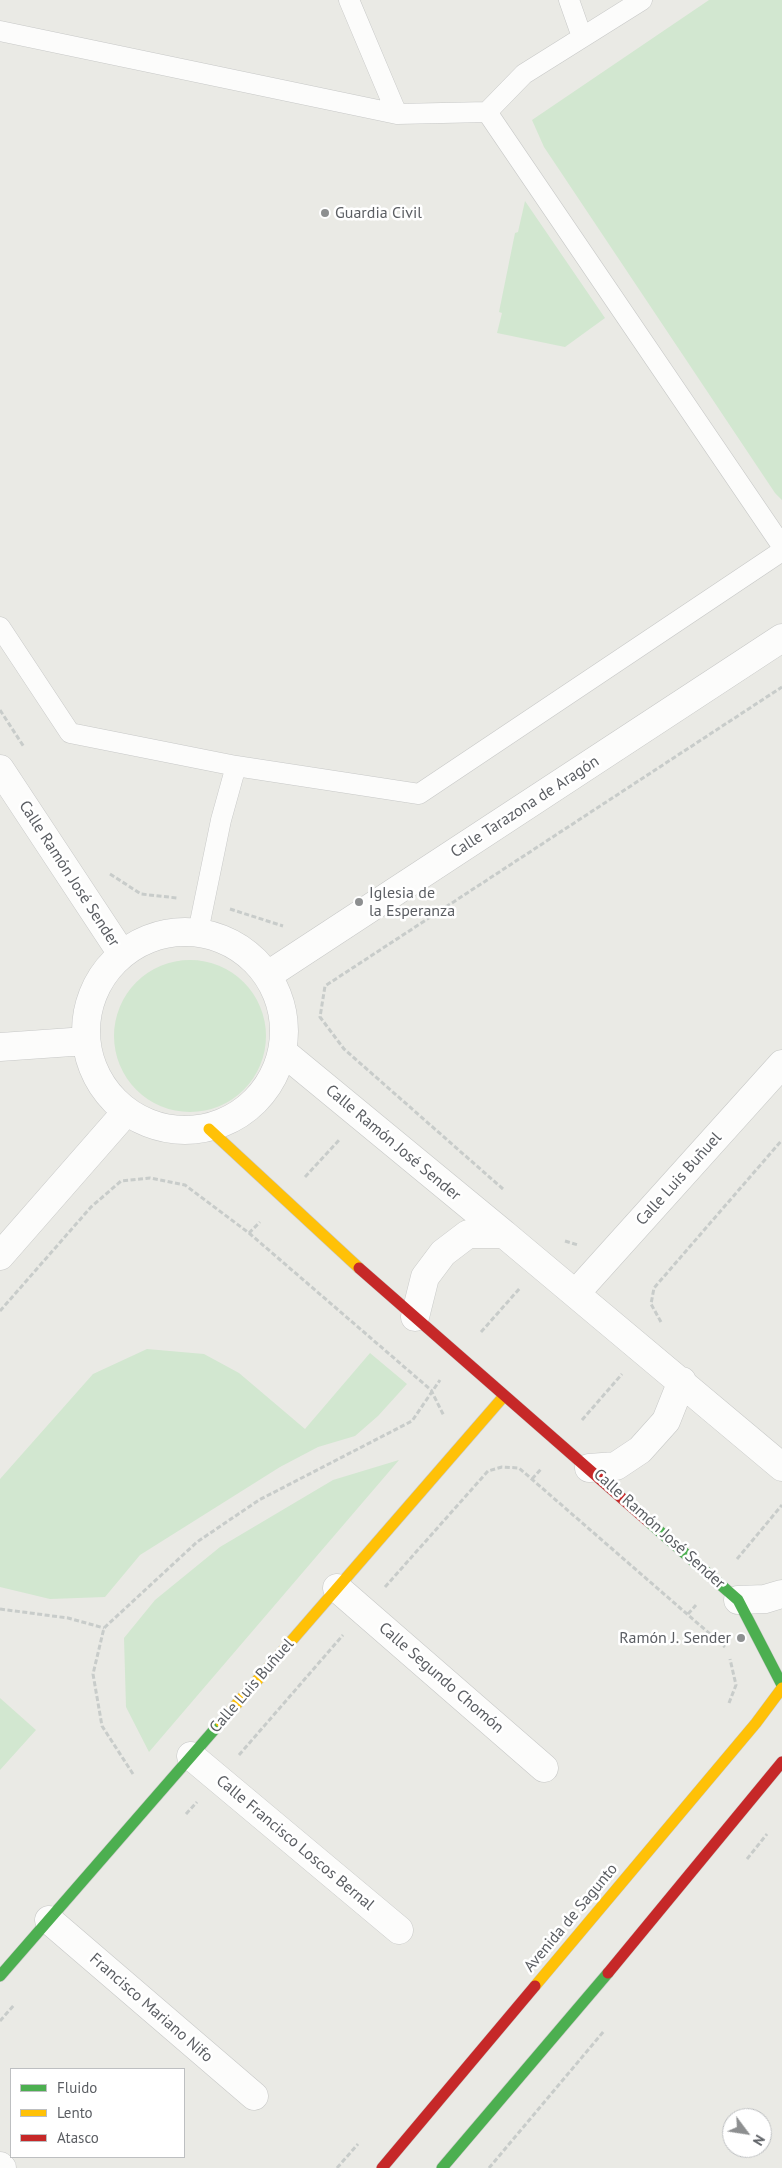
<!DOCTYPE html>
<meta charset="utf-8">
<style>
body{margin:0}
#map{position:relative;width:782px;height:2168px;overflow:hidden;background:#eaeae5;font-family:"PT Sans",sans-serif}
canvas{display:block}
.legend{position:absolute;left:10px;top:2068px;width:175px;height:90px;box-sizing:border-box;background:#fff;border:1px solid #bdbfc1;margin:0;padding:6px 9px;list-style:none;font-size:15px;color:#5b5e63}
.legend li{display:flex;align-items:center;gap:10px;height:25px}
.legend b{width:25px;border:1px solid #bdbfc1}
.north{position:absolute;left:722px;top:2108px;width:50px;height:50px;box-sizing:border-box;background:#fff;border:1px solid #bdbfc1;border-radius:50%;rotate:121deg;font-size:14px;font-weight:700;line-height:20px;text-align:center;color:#5b5e63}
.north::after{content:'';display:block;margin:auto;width:18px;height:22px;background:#8d8f90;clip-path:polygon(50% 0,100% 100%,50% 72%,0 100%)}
</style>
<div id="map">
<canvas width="782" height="2168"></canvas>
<ul class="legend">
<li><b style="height:6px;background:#4caf50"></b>Fluido</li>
<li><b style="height:6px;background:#ffc107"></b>Lento</li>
<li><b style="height:6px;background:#c62828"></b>Atasco</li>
</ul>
<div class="north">N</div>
</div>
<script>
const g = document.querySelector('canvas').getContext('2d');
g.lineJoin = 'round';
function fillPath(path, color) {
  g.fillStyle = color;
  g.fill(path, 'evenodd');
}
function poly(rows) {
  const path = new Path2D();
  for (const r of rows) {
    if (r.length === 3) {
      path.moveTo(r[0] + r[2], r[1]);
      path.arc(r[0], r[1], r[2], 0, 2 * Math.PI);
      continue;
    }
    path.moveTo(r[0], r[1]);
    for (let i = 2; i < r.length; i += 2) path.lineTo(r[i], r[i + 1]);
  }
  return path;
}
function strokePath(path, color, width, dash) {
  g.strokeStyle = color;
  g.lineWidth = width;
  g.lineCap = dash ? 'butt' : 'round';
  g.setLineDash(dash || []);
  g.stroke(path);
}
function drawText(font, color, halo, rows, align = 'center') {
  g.font = font + ' "PT Sans",sans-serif';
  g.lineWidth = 5;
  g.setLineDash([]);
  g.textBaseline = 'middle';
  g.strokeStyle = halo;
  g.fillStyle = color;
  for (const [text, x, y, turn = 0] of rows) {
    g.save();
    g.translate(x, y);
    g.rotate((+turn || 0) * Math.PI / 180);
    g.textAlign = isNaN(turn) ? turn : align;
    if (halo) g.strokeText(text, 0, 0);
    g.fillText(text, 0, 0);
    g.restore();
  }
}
const green = poly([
 [709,0,782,0,782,500,775,493,544,147,532,120],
 [525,201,605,318,565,347,497,333,502,313,499,312,515,233,518,232],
 [190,1036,76],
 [147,1349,204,1354,239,1373,305,1429,370,1353,407,1384,378,1416,355,1436,318,1447,280,1467,140,1555,105,1597,50,1599,0,1587,0,1479,93,1374],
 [399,1460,149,1752,126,1707,124,1638,155,1600,220,1547,333,1480],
 [0,1698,36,1730,0,1770]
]);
const path = poly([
 [0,710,24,747],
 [110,874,141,894,177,898],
 [230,909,283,926],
 [305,1177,340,1139],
 [503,1189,344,1049,320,1017,325,986,782,687],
 [249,1233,431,1390,444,1416],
 [565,1241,578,1245],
 [0,1311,91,1207,121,1181,150,1178,185,1185,249,1233,260,1222],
 [661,1322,651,1304,654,1288,782,1140],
 [481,1332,520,1288],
 [582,1420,622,1374],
 [532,1479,541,1469],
 [737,1559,782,1505],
 [385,1587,488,1471,502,1467,519,1468,725,1647],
 [0,1609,68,1618,104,1628],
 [688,1614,696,1605],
 [729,1703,736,1685,730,1659],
 [239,1755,343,1635],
 [133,1774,102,1726,93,1674,104,1628,197,1542,259,1500,412,1421,440,1380],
 [186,1814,197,1802],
 [747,1859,767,1834],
 [0,2021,14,2005],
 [337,2168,358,2144],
 [489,2168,604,2031]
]);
const lane = poly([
 [349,0,397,114],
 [569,0,582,37],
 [0,31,397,114,487,112,524,74,642,0],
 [487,112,782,546],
 [0,627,70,733,236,766,419,794,782,551],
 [198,932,221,820,236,766]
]);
const street = poly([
 [0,769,122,954],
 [185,1031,99],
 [268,975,782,638],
 [0,1047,86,1041],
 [283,1052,504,1234],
 [0,1256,126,1112],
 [576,1293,782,1064],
 [415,1317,425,1277,443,1253,468,1234,504,1234,782,1467],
 [589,1468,616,1466,640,1450,666,1421,682,1381],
 [337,1588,544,1768],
 [738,1600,765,1599,782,1594],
 [191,1756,399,1930],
 [49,1920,254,2096],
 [0,2166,2,2168]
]);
const fast = poly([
 [649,1522,738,1600,782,1685],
 [0,1976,221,1722],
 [442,2168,608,1973]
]);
const slow = poly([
 [209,1129,359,1268],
 [221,1722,504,1396],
 [535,1986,756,1723,782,1688]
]);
const jam = poly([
 [359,1268,649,1522],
 [608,1973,782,1762],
 [382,2168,535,1986]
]);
const markers = [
 [325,213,5,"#8d8f90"],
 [359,902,5,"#8d8f90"],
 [741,1638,5,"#8d8f90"]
];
const poiNames = [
 ["Guardia Civil",335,213],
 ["Iglesia de",369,893],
 ["la Esperanza",369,911],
 ["Ramón J. Sender",731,1638,"right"]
];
const streetNames = [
 ["Calle Tarazona de Aragón",525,807,-33],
 ["Calle Ramón José Sender",69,874,57],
 ["Calle Ramón José Sender",393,1143,40],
 ["Calle Luis Buñuel",679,1179,-48],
 ["Calle Ramón José Sender",659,1529,42],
 ["Calle Segundo Chomón",441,1678,41],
 ["Calle Luis Buñuel",252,1686,-49],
 ["Calle Francisco Loscos Bernal",295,1843,40],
 ["Avenida de Sagunto",571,1918,-50],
 ["Francisco Mariano Nifo",151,2008,41]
];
fillPath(green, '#d2e7d0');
strokePath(lane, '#c7c8c7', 21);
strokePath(street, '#c7c8c7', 29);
strokePath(fast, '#c6c7c5', 12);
strokePath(slow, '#c6c7c5', 12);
strokePath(jam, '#c6c7c5', 12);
strokePath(path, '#c8ccca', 3, [5, 2.5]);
strokePath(lane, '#fcfcfb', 20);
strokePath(street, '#fcfcfb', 28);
strokePath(fast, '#4caf50', 11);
strokePath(slow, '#ffc107', 11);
strokePath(jam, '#c62828', 11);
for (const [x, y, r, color] of markers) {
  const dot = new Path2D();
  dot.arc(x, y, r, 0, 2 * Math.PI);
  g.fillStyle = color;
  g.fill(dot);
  strokePath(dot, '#fff', 2);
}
drawText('16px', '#5b5e63', '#fff', poiNames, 'left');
drawText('16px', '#5b5e63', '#fff', streetNames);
</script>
